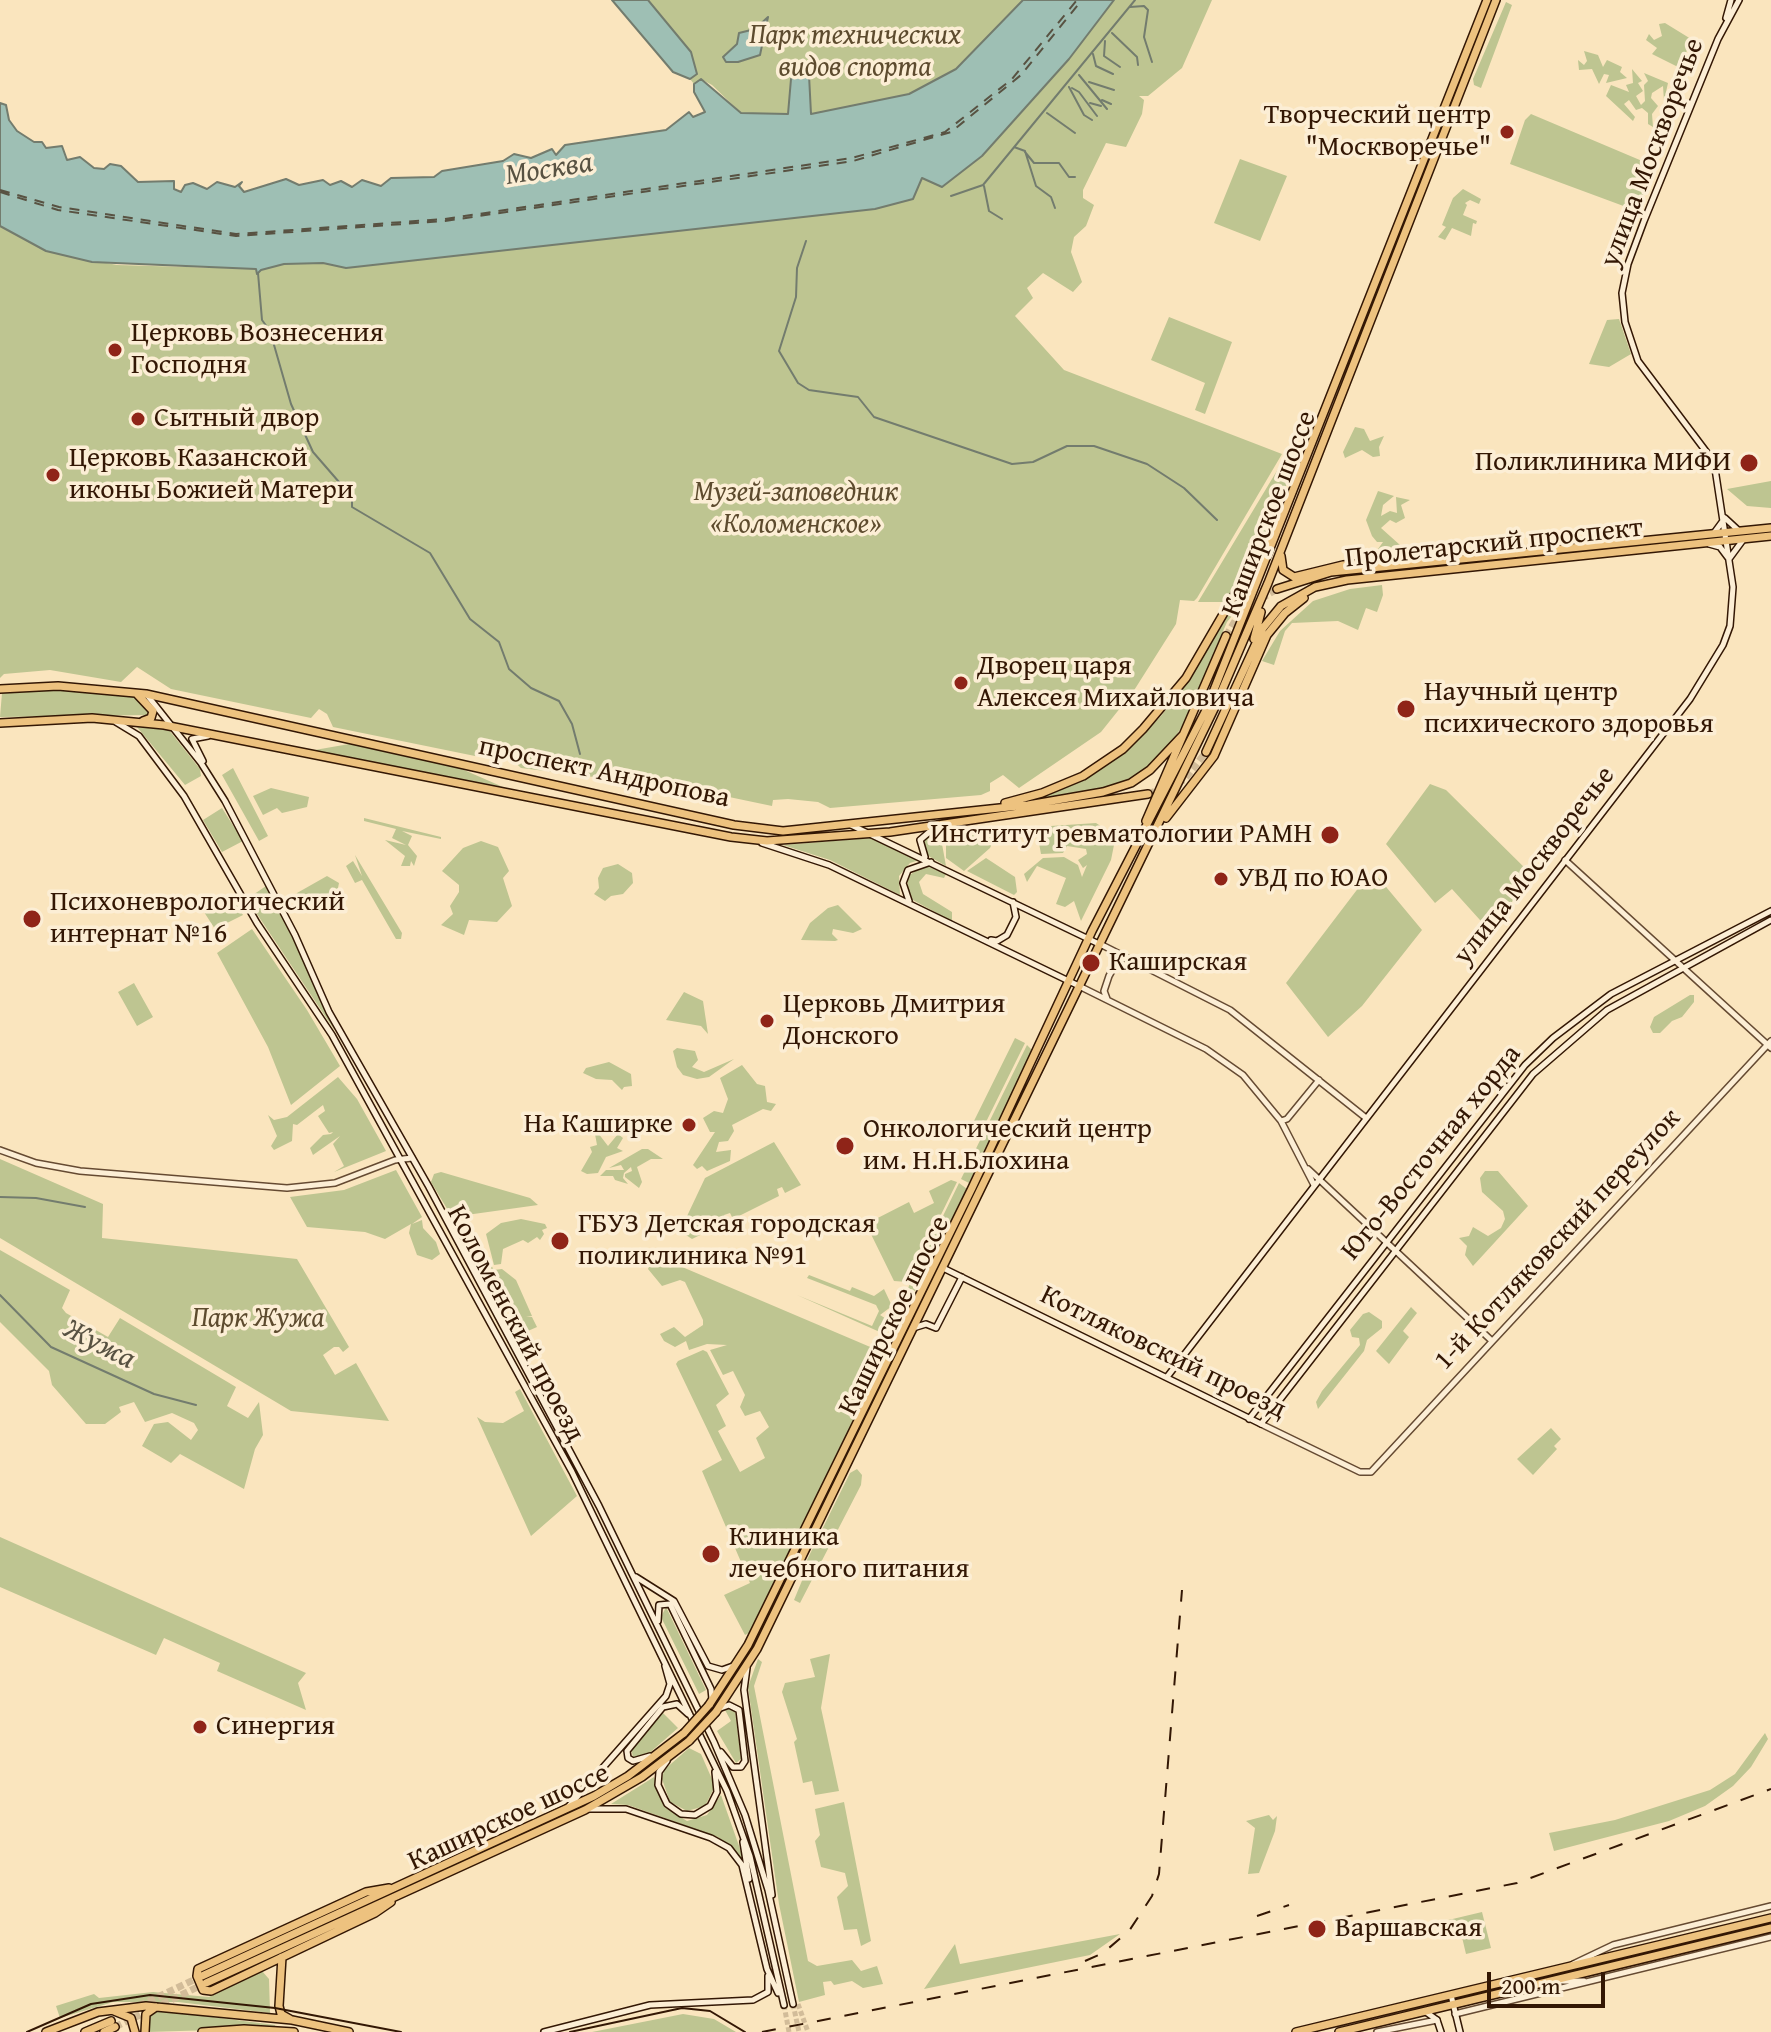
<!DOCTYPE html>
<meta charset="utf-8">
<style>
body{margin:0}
#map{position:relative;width:1771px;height:2032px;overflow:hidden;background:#fae5be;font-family:"Gentium Book Plus",serif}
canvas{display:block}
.scale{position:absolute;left:1487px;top:1972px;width:118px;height:36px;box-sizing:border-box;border:4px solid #331704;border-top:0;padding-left:10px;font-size:24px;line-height:28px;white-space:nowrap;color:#331704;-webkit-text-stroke:6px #fceed5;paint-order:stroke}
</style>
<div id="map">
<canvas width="1771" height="2032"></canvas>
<div class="scale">200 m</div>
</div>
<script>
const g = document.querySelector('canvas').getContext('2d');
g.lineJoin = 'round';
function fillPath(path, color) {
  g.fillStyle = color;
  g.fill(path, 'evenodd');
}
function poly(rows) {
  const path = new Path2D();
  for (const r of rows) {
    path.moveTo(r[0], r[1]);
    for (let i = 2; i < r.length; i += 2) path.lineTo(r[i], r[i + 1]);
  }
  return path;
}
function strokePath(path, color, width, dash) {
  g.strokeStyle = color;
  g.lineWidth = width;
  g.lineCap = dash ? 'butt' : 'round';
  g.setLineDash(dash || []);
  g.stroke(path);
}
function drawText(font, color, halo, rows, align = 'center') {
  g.font = font + ' "Gentium Book Plus",serif';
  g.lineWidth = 7;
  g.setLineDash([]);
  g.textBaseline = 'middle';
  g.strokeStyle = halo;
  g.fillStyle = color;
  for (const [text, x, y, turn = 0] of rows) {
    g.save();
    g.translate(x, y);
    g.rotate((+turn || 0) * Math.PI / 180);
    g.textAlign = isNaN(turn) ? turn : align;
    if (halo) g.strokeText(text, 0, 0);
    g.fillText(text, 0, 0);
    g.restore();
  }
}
const green = poly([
 [648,0,1023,0,986,42,956,69,927,87,904,96,810,115,809,75,790,87,788,114,741,113,712,85,701,79,694,84,690,79,697,74,691,52],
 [1114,0,1212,0,1182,68,1148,96,1139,96,1144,100,1142,114,1126,147,1106,143,1083,190,1083,198,1094,205,1086,226,1074,237,1071,252,1082,282,1073,292,1043,273,1027,288,1033,298,1015,316,1064,370,1282,454,1197,598,1194,601,1180,600,1176,624,1133,692,1101,732,1019,788,1003,775,990,783,990,791,981,795,830,808,818,802,788,799,773,800,772,806,691,789,521,768,496,744,475,756,333,727,327,714,319,709,311,718,171,689,137,667,121,682,50,670,4,674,0,678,0,226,46,251,117,265,256,269,258,274,261,270,284,264,323,263,346,268,875,209,913,199,922,178,942,187,982,156,1069,59],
 [1506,2,1512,5,1481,88,1474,85,1473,79],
 [1665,23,1691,39,1686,53,1689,59,1682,69,1652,54,1657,48,1646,40,1649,34,1654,40,1662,36,1659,24],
 [1584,51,1598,55,1603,67,1607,60,1622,67,1620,72,1627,78,1606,83,1609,75,1604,74,1599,84,1592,69,1579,70,1578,60,1584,65,1587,61],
 [1632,69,1642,81,1638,83,1643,91,1636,96,1641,105,1645,101,1644,85,1648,81,1644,73,1668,83,1664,101,1663,86,1652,93,1651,98,1658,106,1652,114,1653,127,1648,124,1648,113,1642,108,1636,110,1629,100,1624,104,1635,117,1633,121,1606,96,1611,85,1629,92,1626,85,1633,83],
 [1531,114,1654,166,1637,211,1510,164,1525,120],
 [1240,159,1287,176,1260,241,1214,223],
 [1463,189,1481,199,1479,204,1470,200,1465,203,1467,205,1463,215,1477,221,1476,224,1473,223,1471,236,1452,228,1445,240,1438,237,1446,227,1442,225,1453,198],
 [1169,317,1232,342,1205,414,1195,410,1205,383,1151,360],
 [1619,319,1631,354,1609,367,1589,364,1607,320],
 [1355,427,1364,429,1370,441,1384,436,1379,447,1380,456,1373,457,1362,450,1345,458,1343,452],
 [1284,459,1291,462,1291,473,1273,520,1254,554,1225,602,1198,602],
 [1771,481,1771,508,1747,506,1727,489],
 [1378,491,1394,496,1383,505,1381,516,1390,511,1397,513,1396,497,1410,500,1401,505,1405,518,1396,523,1390,520,1381,528,1400,545,1380,551,1378,549,1383,542,1377,542,1372,536,1366,520],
 [1260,556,1245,600,1227,622,1183,725,1162,757,1124,783,1097,791,1040,798,1090,775,1136,741,1161,716,1183,688],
 [1382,585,1383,595,1377,612,1366,608,1358,630,1338,621,1292,623,1285,631,1274,665,1262,661,1280,631,1313,601,1350,589],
 [60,689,131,696,149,707,150,715,0,717,2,693],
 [137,727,169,730,200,769,201,776,185,785],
 [355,743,448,763,503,787,309,751],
 [233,768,268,836,259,841,222,775],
 [1430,784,1446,790,1533,876,1489,930,1452,889,1435,903,1386,844],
 [271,788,309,797,307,807,282,813,277,808,263,815,253,796],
 [222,808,243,841,222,852,203,820],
 [364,818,441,837,441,839,402,831,412,836,408,845,417,856,414,866,411,861,410,866,401,866,405,856,385,840,406,845,392,838,396,829,364,821],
 [1096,823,1108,831,1114,845,1111,860,1081,921,1074,901,1065,907,1056,904,1066,878,1037,866,1027,882,1024,874,1043,858,1064,857,1078,865,1082,877,1087,865,1083,868,1078,860,1087,854,1086,849,1067,846,1063,853,1041,854,1036,827],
 [967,827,968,831,955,833,942,844,946,866,925,854,923,840,930,832],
 [992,832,994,839,990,848,964,871,946,858,946,843,953,838],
 [871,838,919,860,910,863,899,876,900,895,830,860,783,845],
 [481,841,498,847,509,871,503,878,512,906,497,922,469,920,464,935,441,925,453,914,450,906,459,892,459,885,442,871,463,848],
 [355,855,402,933,401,939,396,939,362,880,355,883,346,866,353,861,362,876],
 [986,858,1015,877,1017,892,1014,895,967,871],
 [618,864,632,873,633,883,623,894,611,896,605,901,594,894,599,888,598,878,603,868],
 [924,865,946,874,944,878,926,874,919,882,923,894,952,912,952,921,909,898,907,877],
 [1372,870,1422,930,1362,1006,1328,1037,1286,983],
 [327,876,339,883,337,893,307,911,299,908,294,899,297,893],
 [266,886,293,939,335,1031,247,899],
 [232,897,243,915,215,929,204,912],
 [838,905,862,929,853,933,833,929,832,934,838,940,835,941,801,940,810,923,828,908],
 [252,929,307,1010,340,1066,291,1105,268,1047,217,953],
 [134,983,153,1017,137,1026,118,992],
 [684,992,703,1001,708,1034,701,1026,666,1020],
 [1690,995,1694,995,1694,1002,1682,1017,1672,1021,1660,1033,1653,1033,1650,1027,1654,1017],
 [1015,1038,1025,1043,986,1122,971,1127],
 [1027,1045,1033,1051,969,1183,961,1179],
 [677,1048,695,1051,698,1060,692,1067,704,1072,734,1059,709,1077,697,1079,683,1075,677,1067,673,1051],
 [609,1062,631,1074,632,1086,624,1087,622,1090,612,1080,596,1079,583,1073,586,1068],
 [742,1065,757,1084,765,1086,767,1102,776,1104,771,1111,763,1109,732,1125,734,1131,728,1141,719,1142,716,1152,731,1150,730,1161,707,1171,702,1166,697,1169,693,1165,715,1132,710,1132,703,1118,714,1111,723,1113,728,1099,720,1078],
 [338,1077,357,1099,386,1151,334,1172,344,1166,333,1144,340,1136,313,1155,310,1148,323,1135,331,1134,333,1132,329,1133,318,1116,325,1111,323,1105,297,1125,293,1124,292,1141,274,1150,271,1146,277,1136,268,1115,274,1120,287,1117],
 [598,1133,608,1146,618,1134,623,1138,617,1148,623,1151,606,1157,598,1173,587,1174,581,1171,592,1152,590,1147,597,1145,595,1134],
 [774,1142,801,1185,785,1193,782,1187,777,1189,779,1196,733,1219,730,1213,724,1215,727,1222,692,1239,680,1231,705,1178],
 [642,1149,648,1149,663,1159,651,1159,637,1167,642,1182,639,1188,625,1177,625,1174,632,1171,631,1167,624,1173,623,1178,628,1184,615,1180,613,1176,600,1176,606,1170,624,1170,621,1165,609,1168],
 [0,1159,103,1204,102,1238,297,1259,349,1347,343,1352,339,1347,334,1347,323,1355,335,1375,356,1363,389,1421,291,1411,0,1238],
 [396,1170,422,1217,412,1224,422,1220,423,1228,436,1242,440,1254,432,1260,417,1255,409,1233,411,1224,385,1239,365,1232,307,1227,290,1197,344,1190],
 [1485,1171,1498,1171,1528,1206,1473,1266,1465,1255,1467,1246,1459,1238,1469,1236,1473,1227,1488,1236,1501,1228,1505,1219,1503,1211,1482,1192,1480,1178],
 [441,1172,530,1198,538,1205,452,1217,431,1182,434,1174],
 [951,1180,957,1182,908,1282,894,1281,866,1224,909,1202,914,1213,934,1203,929,1191],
 [959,1183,967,1189,915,1291,908,1288],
 [521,1219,545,1224,547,1228,542,1230,544,1234,540,1240,537,1237,528,1243,523,1240,503,1249,501,1264,494,1265,486,1234,501,1223],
 [0,1250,70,1290,62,1308,66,1313,108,1337,120,1318,236,1387,227,1406,248,1418,259,1402,263,1435,255,1449,244,1489,180,1454,171,1463,142,1446,154,1424,168,1422,191,1440,198,1430,194,1423,172,1413,145,1422,134,1402,119,1407,121,1412,105,1424,86,1424,52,1385,49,1371,0,1322],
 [654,1255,882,1352,854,1418,749,1633,745,1635,724,1595,750,1583,702,1471,722,1460,676,1364,678,1361,703,1350,707,1352,729,1394,716,1405,726,1426,718,1431,740,1472,765,1458,756,1438,769,1427,760,1411,745,1416,740,1407,745,1395,733,1371,723,1375,710,1350,727,1345,707,1344,689,1350,686,1341,675,1347,664,1341,660,1334,674,1327,685,1337,703,1325,703,1320,685,1282,680,1280,662,1286,648,1269],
 [489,1262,494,1270,502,1269,516,1280,532,1316,526,1317,532,1317,537,1327,521,1334,499,1293],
 [809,1275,850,1291,852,1287,874,1296,884,1289,892,1306,880,1315,888,1320,882,1333,797,1295,872,1326,879,1311,876,1305,807,1278],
 [1411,1307,1417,1313,1403,1331,1409,1337,1389,1364,1376,1351],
 [1369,1312,1382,1321,1382,1328,1367,1340,1364,1351,1318,1409,1316,1402,1322,1391,1360,1345,1359,1338,1352,1337,1350,1330,1363,1314],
 [520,1389,577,1496,531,1536,477,1417,485,1422,503,1423,524,1411,515,1392],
 [1551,1428,1561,1439,1554,1446,1557,1449,1533,1475,1517,1459],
 [857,1469,862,1475,861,1485,800,1603,794,1600,806,1571,804,1566,850,1473],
 [0,1537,306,1673,298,1683,306,1710,217,1671,220,1663,164,1638,156,1655,0,1587],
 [666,1607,706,1690,699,1694,661,1617],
 [830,1654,821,1708,839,1791,815,1795,812,1781,803,1783,794,1742,797,1739,782,1692,785,1683,815,1677,810,1659],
 [758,1659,762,1662,754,1686,808,1961,817,1966,852,1960,861,1971,877,1966,883,1984,863,1988,852,1981,834,1985,831,1981,823,1982,825,1995,799,2002,779,1904,748,1687],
 [728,1708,735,1711,741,1759,736,1763,717,1731,731,1721,725,1710],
 [662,1712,678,1728,647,1755,633,1757,631,1748],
 [1765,1733,1768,1739,1751,1767,1733,1786,1705,1806,1669,1821,1554,1851,1549,1833,1615,1820,1710,1790,1735,1774],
 [689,1748,701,1754,715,1786,705,1806,687,1811,670,1802,662,1779,664,1770],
 [654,1777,664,1807,687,1821,707,1815,721,1795,744,1860,718,1837,628,1805,611,1804],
 [844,1802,871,1941,861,1946,857,1929,844,1930,837,1897,848,1886,845,1873,821,1867,815,1841,820,1835,815,1809],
 [1269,1815,1273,1820,1277,1816,1275,1831,1259,1873,1248,1874,1255,1828,1246,1821],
 [1482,1912,1491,1948,1466,1954,1461,1933,1448,1936,1440,1922],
 [1120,1934,1090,1955,924,1989,955,1944,960,1964],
 [262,1971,269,1979,270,2013,178,2002,113,2002,60,2018,56,2006,94,1994,99,1998,153,1992,209,1997],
 [157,2010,275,2025,276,2028,148,2032,148,2018],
 [683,2014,714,2019,736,2032,592,2032]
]);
const water = poly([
 [612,0,648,0,691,52,697,74,690,79,673,72,612,0],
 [1023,0,1114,0,1069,59,982,156,942,187,922,178,913,199,875,209,346,268,323,263,284,264,261,270,257,274,256,269,92,262,46,251,0,226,0,103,6,105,9,120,17,131,34,142,42,142,46,148,62,146,67,160,80,157,94,168,104,169,110,164,121,166,138,182,174,181,174,189,181,192,185,185,193,183,207,189,217,182,235,187,242,182,239,186,244,192,286,179,299,185,323,180,330,185,341,181,352,187,362,180,381,186,391,178,434,177,442,171,503,161,514,154,531,158,552,149,556,155,565,145,666,130,689,112,693,117,705,112,694,92,694,84,701,79,741,113,788,114,791,79,800,71,809,75,811,114,909,94,956,69,1023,0],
 [768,17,760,55,738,62,726,62,723,57,737,44,739,33,755,29,768,17]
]);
const stream = poly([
 [1130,7,1144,6,1148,10,1144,37,1152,62],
 [1112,33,1137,57,1138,65],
 [1105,41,1104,56,1120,67],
 [1093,54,1096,66,1113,74],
 [1079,75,1107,109],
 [1089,82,1114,90],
 [1069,87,1084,115,1092,120],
 [1072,88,1079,92,1097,116],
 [1102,100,1111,104],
 [1090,103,1101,106],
 [1047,113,1075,133],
 [1014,147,1025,151,1036,186,1051,197,1055,208],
 [1025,152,1034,163,1059,163,1069,177,1075,177],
 [984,186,989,211,1002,219],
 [951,196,983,185,1135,0],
 [806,241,797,268,796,297,779,351,798,383,809,390,858,397,874,417,1012,464,1033,462,1067,446,1094,446,1147,464,1184,488,1217,520],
 [258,273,262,320,270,331,291,404,313,452,352,497,352,507,430,553,470,619,499,642,509,669,531,688,559,701,572,724,580,754],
 [0,1197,36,1198,85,1207],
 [0,1295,51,1347,154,1394,196,1405]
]);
const ferry = poly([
 [0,190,59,207,236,234,445,219,852,158,945,132,1012,79,1077,0],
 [0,192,58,210,236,236,445,221,853,161,951,132,1021,75,1082,0]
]);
const secondaryTunnel = poly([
 [793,2004,799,2032],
 [798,2004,808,2032],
 [784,2005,789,2032]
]);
const primaryTunnel = poly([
 [1226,636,1241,611,1277,589],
 [1148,794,1184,780,1206,752],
 [139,2006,200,1977],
 [115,2027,206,1983]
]);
const tertiary = poly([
 [1565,860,1771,1048],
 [1100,944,1230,1010,1366,1118],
 [1079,986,1206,1049,1243,1075,1281,1121,1314,1185],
 [1107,999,1104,991,1109,976,1118,960,1125,958],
 [1281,1121,1287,1119,1319,1080],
 [0,1150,36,1163,80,1171,287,1188,335,1183,395,1160,412,1158],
 [1308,1169,1492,1341],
 [1261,1424,1360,1472,1371,1472,1771,1041],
 [1573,1964,1613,1945,1771,1906],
 [1558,1981,1584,1981],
 [1455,2014,1771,1937],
 [1377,2032,1437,2020]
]);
const secondary = poly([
 [1726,18,1731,0],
 [1714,533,1725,518,1738,530],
 [1709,544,1720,547,1729,559,1743,540],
 [147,695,201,763,225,801,295,935,329,1012,429,1187,599,1506,714,1742,745,1815,768,1890,793,2004],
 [116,722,139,736,184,796,257,923,332,1035,572,1472,727,1791,750,1856,784,2005],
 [203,761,192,739,208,736],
 [851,825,1099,944],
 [762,843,829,865,1079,986],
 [925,857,920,840,934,828],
 [909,901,903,883,908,870,931,862],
 [991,940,997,941,1007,935,1016,917,1013,902],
 [943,1268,1261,1424,1533,1074,1607,1010,1771,920],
 [913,1328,926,1324,936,1328,962,1277],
 [1167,1377,1690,699,1723,645,1730,626,1733,587,1714,462,1638,361,1625,322,1622,293,1628,264,1644,221,1718,39,1739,0],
 [1249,1419,1525,1065,1553,1038,1611,994,1771,911],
 [636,1577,674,1601,708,1666,722,1670,733,1666],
 [658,1621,659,1605,670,1604,711,1689,712,1699],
 [747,1668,744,1690,772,1895],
 [718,1709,729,1705,739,1710,745,1761,741,1767,733,1767,721,1752],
 [650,1756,633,1761,628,1758,627,1751,663,1707,677,1704,688,1714],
 [667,1761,659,1772,658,1785,667,1804,681,1814,695,1815,710,1806,717,1792,715,1772],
 [569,1806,666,1696,670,1684,665,1666],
 [590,1809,626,1809,711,1838,729,1848,742,1865,767,1969,778,1993],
 [743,1842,749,1879],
 [1451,1995,1460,2032],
 [1426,2012,1437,2020,1441,2032],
 [544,2032,650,2005,753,2000,768,1992,768,1976]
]);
const primary = poly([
 [1281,556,1283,570,1294,577,1343,565,1416,559],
 [1277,589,1331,572,1771,528],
 [1254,639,1261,612],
 [0,689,58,686,146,694,734,825,783,831,1028,805,1103,792,1131,783,1150,770,1183,735],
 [137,694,153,711,151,718,143,721],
 [0,723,92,718,164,725,731,837,767,841,890,832,1148,794],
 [1206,752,1263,628,1281,606,1315,587,1347,580,1771,536],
 [1005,803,1042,793,1083,776,1123,749,1143,729,1186,678,1271,532],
 [1166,818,1214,756,1267,635,1285,613,1304,598],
 [1146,821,1226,636],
 [709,1705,748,1645,972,1188,1092,931,1206,710,1487,0],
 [716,1712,757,1649,1214,709,1268,583,1496,0],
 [389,1888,366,1892,198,1969,197,1976,203,1990,211,1991,375,1913,391,1902],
 [282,1957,279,2006,281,2014,290,2019],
 [202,1976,594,1796,628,1776,684,1733],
 [206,1983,585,1810,642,1777,689,1741],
 [114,2011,131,2018,135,2032],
 [46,2032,98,2012,146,2006,292,2020,349,2032],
 [85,2032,111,2021],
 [104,2032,115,2027],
 [145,2032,146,2014,156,2007],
 [202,2032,244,2029,294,2032],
 [1296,2032,1771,1918],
 [1339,2032,1771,1928]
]);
const tram = poly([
 [27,2032,91,2004,150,1995,275,2008,401,2032],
 [570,2032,682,2008,710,2011,745,2032]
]);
const rail = poly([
 [1257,1916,1289,1905],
 [1085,1961,1103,1953,1129,1931,1152,1896,1159,1874,1182,1590],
 [762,2032,1517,1883,1771,1789]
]);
const primaryBridge = poly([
 [684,1733,709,1705],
 [689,1741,716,1712]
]);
const markers = [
 [1507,132,8,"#8f2418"],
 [115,350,8,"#8f2418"],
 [138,419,8,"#8f2418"],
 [1749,463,10,"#8f2418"],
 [53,475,8,"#8f2418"],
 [961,683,8,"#8f2418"],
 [1406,709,10,"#8f2418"],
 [1330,835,10,"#8f2418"],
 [1221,879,8,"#8f2418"],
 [32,919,10,"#8f2418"],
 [1091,963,10,"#8f2418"],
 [767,1021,8,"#8f2418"],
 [689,1125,8,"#8f2418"],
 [845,1146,10,"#8f2418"],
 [560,1241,10,"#8f2418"],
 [711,1554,10,"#8f2418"],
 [200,1727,8,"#8f2418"],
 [1317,1929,10,"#8f2418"]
];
const parkNames = [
 ["Парк технических",855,36],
 ["видов спорта",855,68],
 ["Музей-заповедник",796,493],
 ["«Коломенское»",796,525],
 ["Парк Жужа",258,1319]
];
const poiNames = [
 ["Творческий центр",1491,116,"right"],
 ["\"Москворечье\"",1491,148,"right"],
 ["Церковь Вознесения",131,334],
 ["Господня",131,366],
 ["Сытный двор",154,419],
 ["Церковь Казанской",69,459],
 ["иконы Божией Матери",69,491],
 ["Поликлиника МИФИ",1731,463,"right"],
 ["Дворец царя",977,667],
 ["Алексея Михайловича",977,699],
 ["Научный центр",1424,693],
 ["психического здоровья",1424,725],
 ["Институт ревматологии РАМН",1312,835,"right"],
 ["УВД по ЮАО",1237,879],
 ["Психоневрологический",50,903],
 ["интернат №16",50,935],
 ["Каширская",1109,963],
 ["Церковь Дмитрия",783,1005],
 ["Донского",783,1037],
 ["На Каширке",673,1125,"right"],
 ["Онкологический центр",863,1130],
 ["им. Н.Н.Блохина",863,1162],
 ["ГБУЗ Детская городская",578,1225],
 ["поликлиника №91",578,1257],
 ["Клиника",729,1538],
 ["лечебного питания",729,1570],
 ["Синергия",216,1727],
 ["Варшавская",1335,1929]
];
const streetNames = [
 ["улица Москворечье",1653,153,-69],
 ["Каширское шоссе",1270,514,-69],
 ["Пролетарский проспект",1494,544,-6],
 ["проспект Андропова",604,773,12],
 ["улица Москворечье",1535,866,-52],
 ["Юго-Восточная хорда",1432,1153,-51],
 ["1-й Котляковский переулок",1558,1240,-47],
 ["Каширское шоссе",895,1316,-64],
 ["Коломенский проезд",515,1324,62],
 ["Котляковский проезд",1163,1353,26],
 ["Каширское шоссе",509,1818,-25]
];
const waterNames = [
 ["Москва",549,170,-9],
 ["Жужа",99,1345,27]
];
fillPath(green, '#bec591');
fillPath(water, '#9ebfb4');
strokePath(water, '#737c6e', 2);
strokePath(stream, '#737c6e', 2);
strokePath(ferry, '#585242', 2, [10, 8]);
strokePath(secondaryTunnel, '#d2bc99', 5, [5, 2.5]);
strokePath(primaryTunnel, '#d2bc99', 7, [7, 3.5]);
strokePath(tertiary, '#654a32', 8);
strokePath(secondary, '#331704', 8);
strokePath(primary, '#331704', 10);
strokePath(tertiary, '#fceed5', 5);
strokePath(secondary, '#fceed5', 5);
strokePath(primary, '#edc27f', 7);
strokePath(tram, '#331704', 2);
strokePath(rail, '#331704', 2, [14, 14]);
strokePath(primaryBridge, '#331704', 10, []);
strokePath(primaryBridge, '#edc27f', 7);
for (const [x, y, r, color] of markers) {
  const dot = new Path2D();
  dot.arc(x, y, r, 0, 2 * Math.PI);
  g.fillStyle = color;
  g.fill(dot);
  strokePath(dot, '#fceed5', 3);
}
drawText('italic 28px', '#5d4b2e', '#fceed5', parkNames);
drawText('28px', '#331704', '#fceed5', poiNames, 'left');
drawText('28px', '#331704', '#fceed5', streetNames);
drawText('italic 30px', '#585242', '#fceed5', waterNames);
</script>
